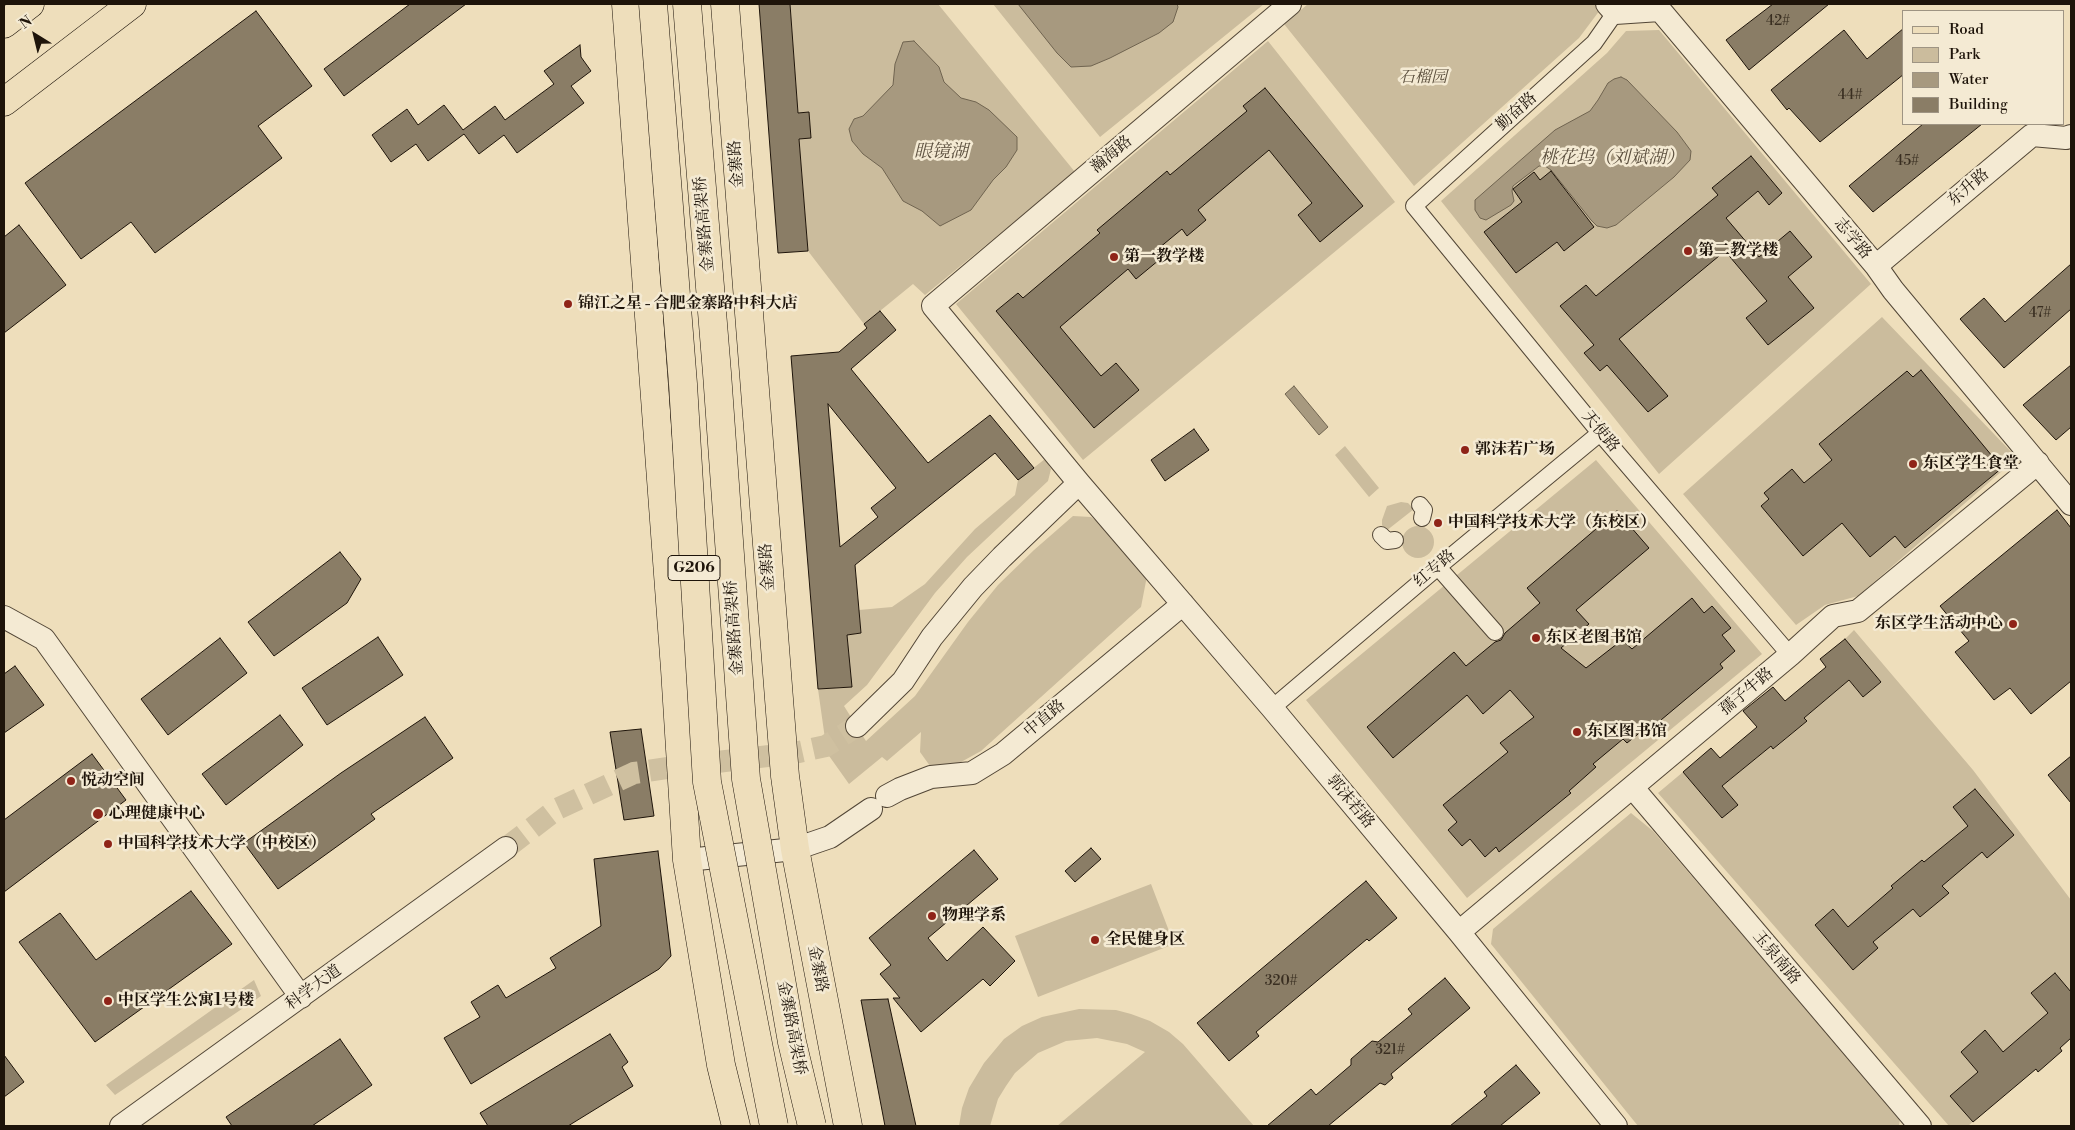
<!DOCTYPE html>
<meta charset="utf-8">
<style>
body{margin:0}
#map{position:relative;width:2075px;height:1130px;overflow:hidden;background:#eedebb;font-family:"Libre Bodoni",serif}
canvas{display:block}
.frame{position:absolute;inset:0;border:5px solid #1e140a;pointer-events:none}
.legend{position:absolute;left:1902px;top:10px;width:162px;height:115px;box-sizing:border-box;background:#f4ead3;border:1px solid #9e9483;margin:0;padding:6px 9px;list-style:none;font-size:15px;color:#1e140a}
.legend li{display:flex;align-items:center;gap:10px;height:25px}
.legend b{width:25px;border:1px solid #9e9483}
.north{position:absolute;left:10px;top:10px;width:50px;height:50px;-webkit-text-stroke:4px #f4ead3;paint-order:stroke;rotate:324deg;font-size:14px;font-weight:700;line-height:20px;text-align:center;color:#1e140a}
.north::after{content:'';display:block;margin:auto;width:18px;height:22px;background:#1e140a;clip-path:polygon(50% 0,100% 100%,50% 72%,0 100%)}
</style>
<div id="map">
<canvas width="2075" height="1130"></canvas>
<div class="frame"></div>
<ul class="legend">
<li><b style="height:6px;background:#eedebb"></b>Road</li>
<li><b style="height:14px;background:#cbbc9d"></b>Park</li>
<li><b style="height:14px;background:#a7997f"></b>Water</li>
<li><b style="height:14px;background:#8a7d66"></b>Building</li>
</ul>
<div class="north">N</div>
</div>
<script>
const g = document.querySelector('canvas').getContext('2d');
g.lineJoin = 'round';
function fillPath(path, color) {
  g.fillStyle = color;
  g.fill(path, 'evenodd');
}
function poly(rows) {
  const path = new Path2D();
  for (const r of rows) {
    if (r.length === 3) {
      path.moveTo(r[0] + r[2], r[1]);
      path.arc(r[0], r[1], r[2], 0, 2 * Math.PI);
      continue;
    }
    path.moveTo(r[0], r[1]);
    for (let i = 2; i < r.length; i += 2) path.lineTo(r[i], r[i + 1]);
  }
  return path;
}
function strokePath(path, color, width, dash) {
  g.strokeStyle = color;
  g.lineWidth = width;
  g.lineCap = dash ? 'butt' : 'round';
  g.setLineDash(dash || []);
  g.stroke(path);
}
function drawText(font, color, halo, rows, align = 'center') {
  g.font = font + ' "Libre Bodoni","Noto Serif SC",serif';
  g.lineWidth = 5;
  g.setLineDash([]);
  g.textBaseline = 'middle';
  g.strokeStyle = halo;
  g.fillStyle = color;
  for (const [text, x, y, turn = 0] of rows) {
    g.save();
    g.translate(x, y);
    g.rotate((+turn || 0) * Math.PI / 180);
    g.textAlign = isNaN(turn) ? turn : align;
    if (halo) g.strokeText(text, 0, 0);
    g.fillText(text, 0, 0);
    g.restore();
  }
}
const green = poly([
 [790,4,938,4,1075,172,925,295,913,284,864,324,808,251,799,139,811,138,809,112,798,113],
 [993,4,1264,4,1100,137],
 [1308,4,1595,4,1600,10,1579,38,1414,186,1284,24],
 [1659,30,1871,284,1659,474,1441,201,1607,53,1626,31],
 [1268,41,1395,202,1083,460,956,304],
 [1882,317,2017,458,1858,596,1825,605,1796,625,1683,494],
 [1345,446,1379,488,1369,497,1335,455],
 [1045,459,1051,469,1048,481,967,557,935,593,867,685,844,706,866,741,915,696,968,622,998,585,1034,550,1073,516,1091,517,1101,525,1147,576,1141,607,981,751,952,767,930,766,920,752,921,732,887,761,882,757,849,784,827,753,818,689,851,687,847,635,861,633,859,610,892,607,925,584,975,529,1015,495,1018,480],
 [1596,460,1762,654,1467,898,1306,700],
 [1401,502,1408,503,1414,509,1386,531,1382,525,1382,520,1387,506],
 [1418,542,16],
 [1854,630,1973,770,2071,900,2071,1038,1968,1126,1949,1126,1658,793,1683,772,1722,818,1738,805,1722,786,1771,746,1774,749,1807,721,1804,718,1849,680,1863,697,1881,682,1845,639],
 [1631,813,1653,831,1900,1119,1899,1126,1638,1126,1491,944,1493,929],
 [1151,884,1174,944,1038,997,1015,936],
 [254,980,261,996,115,1095,106,1085],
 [1079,1009,1116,1010,1131,1014,1150,1021,1169,1032,1183,1044,1254,1126,1057,1126,1145,1052,1127,1044,1097,1038,1066,1041,1038,1053,1015,1073,1006,1086,998,1099,990,1126,959,1126,962,1108,969,1088,984,1063,1004,1039,1022,1026,1042,1017]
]);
const water = poly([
 [1018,4,1177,4,1178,7,1173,22,1159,33,1110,58,1091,66,1071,67,1057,53,1018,4],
 [914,41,939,67,944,82,961,98,976,102,989,110,1017,137,1017,150,1006,167,993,180,971,210,940,226,922,211,903,201,882,168,863,154,852,141,849,129,854,119,863,116,893,85,895,64,903,42,914,41],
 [1621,77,1627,80,1677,132,1691,151,1690,160,1674,177,1616,225,1607,228,1597,226,1591,220,1551,170,1545,166,1539,166,1513,186,1512,191,1514,201,1511,205,1486,220,1480,218,1475,210,1475,200,1555,130,1590,111,1598,100,1608,83,1614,79,1621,77],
 [1294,386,1328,427,1319,435,1285,394,1294,386]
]);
const building = poly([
 [410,4,466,4,344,96,324,69,410,4],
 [759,4,790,4,798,113,809,112,811,138,799,139,808,251,778,253,759,4],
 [1773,4,1829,4,1749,70,1726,40,1773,4],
 [256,11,312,86,258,126,282,158,155,253,131,222,81,259,25,183,256,11],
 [1904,28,1904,74,1820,142,1789,108,1787,110,1771,90,1844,30,1867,59,1904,28],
 [580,45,581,57,591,71,571,86,584,103,517,153,504,135,479,154,464,134,428,161,416,144,391,162,372,135,407,109,418,125,444,105,463,130,495,106,505,120,554,84,544,71,580,45],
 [1265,88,1363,206,1320,242,1298,215,1312,203,1269,150,1198,210,1206,220,1187,236,1182,229,1153,253,1159,260,1136,279,1128,269,1060,327,1101,376,1116,363,1139,390,1094,428,996,311,1018,293,1023,298,1100,233,1097,230,1167,171,1170,175,1247,111,1243,106,1265,88],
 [1923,124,1982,124,1873,212,1849,186,1923,124],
 [1751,156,1782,193,1769,205,1758,191,1726,218,1759,257,1790,231,1812,257,1788,277,1814,308,1768,345,1746,318,1767,301,1725,251,1619,339,1668,396,1648,412,1607,365,1600,371,1584,353,1594,345,1560,306,1586,285,1596,296,1718,195,1712,188,1751,156],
 [1551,171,1594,227,1564,251,1557,242,1516,273,1484,232,1522,202,1513,189,1534,172,1540,180,1551,171],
 [19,225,66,285,4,333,4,237,19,225],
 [2071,264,2071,309,2004,368,1960,319,1984,298,2005,322,2071,264],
 [880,311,896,330,851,369,928,463,990,415,1034,468,1018,480,995,453,855,565,861,633,847,635,852,687,818,689,791,356,839,352,867,328,864,324,880,311],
 [828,404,896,488,871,508,878,517,840,547,828,404],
 [2071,365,2071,427,2056,440,2023,405,2071,365],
 [1921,370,2002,468,1905,548,1895,536,1870,557,1842,523,1803,556,1761,506,1769,499,1764,493,1792,469,1804,483,1832,460,1819,444,1907,371,1913,377,1921,370],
 [1194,429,1209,450,1165,481,1151,460,1194,429],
 [2057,510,2071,528,2071,681,2031,714,2010,688,1994,700,1955,652,1969,641,1940,606,2057,510],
 [1617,511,1649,548,1576,610,1589,624,1561,648,1586,668,1622,640,1632,649,1692,598,1704,613,1712,606,1731,628,1722,635,1735,651,1720,664,1723,668,1655,725,1653,722,1627,743,1623,739,1593,764,1596,767,1569,791,1571,793,1499,852,1496,847,1485,857,1470,839,1462,846,1448,830,1457,822,1443,805,1508,752,1500,743,1534,717,1510,690,1483,714,1467,695,1393,758,1367,727,1454,652,1466,666,1495,642,1501,640,1505,633,1540,603,1527,588,1617,511],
 [340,552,361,579,347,603,274,656,248,622,340,552],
 [378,637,403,675,327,725,302,688,378,637],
 [220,638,247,673,168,735,141,699,220,638],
 [1845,639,1881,682,1863,697,1849,680,1804,718,1807,721,1773,749,1771,746,1722,786,1738,805,1722,818,1683,772,1711,748,1720,758,1757,727,1743,711,1773,687,1785,701,1826,667,1820,659,1845,639],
 [15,666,44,705,4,733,4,674,15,666],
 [280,715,303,745,226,805,202,774,280,715],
 [425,717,453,758,371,814,375,819,278,889,244,843,341,773,425,717],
 [641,729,654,816,624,820,610,732,641,729],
 [92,754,126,800,4,892,4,820,92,754],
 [2071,756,2071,803,2048,775,2071,756],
 [1975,789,2014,835,1987,858,1982,852,1942,886,1949,893,1920,917,1913,909,1873,942,1878,948,1853,970,1815,925,1833,909,1848,927,1893,888,1891,886,1922,860,1924,862,1968,826,1953,807,1975,789],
 [1091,848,1101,859,1075,882,1065,871,1091,848],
 [974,850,998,879,928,938,947,961,983,927,1015,961,990,986,983,979,921,1032,893,998,900,998,880,974,891,965,869,938,974,850],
 [658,851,671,956,659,969,471,1084,444,1038,480,1017,471,1002,498,985,506,998,556,968,550,958,601,926,594,859,658,851],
 [1366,881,1397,918,1369,941,1367,939,1256,1032,1259,1036,1229,1061,1197,1023,1366,881],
 [191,891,232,944,95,1042,19,942,60,913,96,960,191,891],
 [2055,973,2071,992,2071,1038,2060,1048,2062,1051,2038,1072,2036,1069,1973,1122,1950,1096,1978,1072,1961,1052,1985,1030,2003,1052,2048,1013,2031,993,2055,973],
 [1445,978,1470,1008,1391,1074,1393,1078,1385,1085,1380,1083,1328,1126,1267,1126,1311,1089,1316,1095,1351,1065,1351,1059,1372,1041,1378,1042,1412,1014,1408,1009,1445,978],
 [888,999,916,1126,885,1126,861,1000,888,999],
 [610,1034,628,1062,622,1067,633,1086,568,1126,488,1126,480,1113,610,1034],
 [340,1039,372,1085,312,1126,232,1126,226,1117,340,1039],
 [4,1055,24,1082,4,1097,4,1055],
 [1516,1065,1540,1093,1500,1126,1450,1126,1487,1096,1484,1092,1516,1065]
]);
const minorTunnel = poly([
 [506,848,557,809,634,773,674,767,794,753,826,746,857,726]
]);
const pedestrian = poly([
 [1615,13,1594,43,1414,206,1600,433,1790,655],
 [1420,505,1424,510,1422,518],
 [1381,535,1387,541,1395,540],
 [1438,567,1495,632],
 [1272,708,1438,567,1600,433]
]);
const minor = poly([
 [1290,4,933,306,1079,483,1272,708,1459,932,1616,1126],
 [1607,4,1615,13,1660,10,1876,266,1893,290,2071,504],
 [1876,266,2032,135,2066,138,2071,136],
 [4,617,44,639,301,997],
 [857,726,903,681,932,637,973,587,1002,557,1079,483],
 [1633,788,1920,1126],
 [887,796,900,789,931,777,972,773,1003,754,1183,604],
 [687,860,795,849,830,837,871,809],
 [1459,932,1790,655,1833,616,1858,611,2038,463],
 [121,1126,506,848]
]);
const primary = poly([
 [4,24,30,4],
 [4,102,132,4]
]);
const trunk = poly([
 [626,4,675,669,687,860,721,1065,736,1126],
 [725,4,785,776,795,849,848,1126]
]);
const trunkBridge = poly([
 [653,4,683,384,707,782,774,1126],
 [687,4,717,373,746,779,792,1042,812,1126]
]);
const markers = [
 [1688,251,5,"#8f2418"],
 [1114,257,5,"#8f2418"],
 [568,304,5,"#8f2418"],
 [1465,450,5,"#8f2418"],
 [1913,464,5,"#8f2418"],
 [1438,523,5,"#8f2418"],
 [2013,624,5,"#8f2418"],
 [1536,638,5,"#8f2418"],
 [1577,732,5,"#8f2418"],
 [71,781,5,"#8f2418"],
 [98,814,6,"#8f2418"],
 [108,844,5,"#8f2418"],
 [932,916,5,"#8f2418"],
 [1095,940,5,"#8f2418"],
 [108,1001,5,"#8f2418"]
];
const numberNames = [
 ["42#",1778,22],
 ["44#",1850,96],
 ["45#",1907,162],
 ["47#",2040,314],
 ["320#",1281,982],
 ["321#",1390,1051]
];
const shields = [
 [694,568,52]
];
const shieldNames = [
 ["G206",694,568]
];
const parkNames = [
 ["石榴园",1423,78]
];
const streetNames = [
 ["勤奋路",1517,112,-42],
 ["瀚海路",1112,155,-40],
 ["金寨路",737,164,-94],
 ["东升路",1969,188,-40],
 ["金寨路高架桥",705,224,-95],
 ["志学路",1852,239,50],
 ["天使路",1600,432,50],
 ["金寨路",768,567,-94],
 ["红专路",1435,569,-40],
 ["金寨路高架桥",735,628,-94],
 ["孺子牛路",1747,692,-40],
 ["中直路",1045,719,-40],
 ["郭沫若路",1350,802,50],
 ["玉泉南路",1776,958,50],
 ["金寨路",817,969,79],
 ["科学大道",314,988,-36],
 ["金寨路高架桥",791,1028,79]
];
const poiNames = [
 ["第二教学楼",1698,251],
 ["第一教学楼",1124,257],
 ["锦江之星 - 合肥金寨路中科大店",578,304],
 ["郭沫若广场",1475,450],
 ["东区学生食堂",1923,464],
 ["中国科学技术大学（东校区）",1448,523],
 ["东区学生活动中心",2003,624,"right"],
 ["东区老图书馆",1546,638],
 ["东区图书馆",1587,732],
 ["悦动空间",81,781],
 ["心理健康中心",109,814],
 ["中国科学技术大学（中校区）",118,844],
 ["物理学系",942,916],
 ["全民健身区",1105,940],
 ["中区学生公寓1号楼",118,1001]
];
const waterNames = [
 ["眼镜湖",941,153],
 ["桃花坞（刘斌湖）",1612,159]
];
fillPath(green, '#cbbc9d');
fillPath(water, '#a7997f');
strokePath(water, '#706450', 1);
fillPath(building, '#8a7d66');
strokePath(building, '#1e140a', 1);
strokePath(minorTunnel, '#cfc0a0', 22, [22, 11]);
strokePath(pedestrian, '#524636', 18);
strokePath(minor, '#524636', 24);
strokePath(primary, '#1e140a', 29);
strokePath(trunk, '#1e140a', 29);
strokePath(pedestrian, '#f4ead3', 16);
strokePath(minor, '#f4ead3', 22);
strokePath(primary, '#eedebb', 28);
strokePath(trunk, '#eedebb', 28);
strokePath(trunkBridge, '#1e140a', 29, []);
strokePath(trunkBridge, '#eedebb', 28);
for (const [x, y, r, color] of markers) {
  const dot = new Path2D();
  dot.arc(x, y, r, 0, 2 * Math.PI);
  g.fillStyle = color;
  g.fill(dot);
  strokePath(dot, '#f4ead3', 2);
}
drawText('14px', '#392e21', null, numberNames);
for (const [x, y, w] of shields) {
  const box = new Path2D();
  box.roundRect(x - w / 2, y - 12.5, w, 25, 4);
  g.fillStyle = '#f4ead3';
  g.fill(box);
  strokePath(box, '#1e140a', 1);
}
drawText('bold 15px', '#1e140a', null, shieldNames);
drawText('italic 16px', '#5b4f3d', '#f4ead3', parkNames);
drawText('16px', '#1e140a', '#f4ead3', streetNames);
drawText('bold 16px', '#1e140a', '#f4ead3', poiNames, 'left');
drawText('italic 18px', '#5c503f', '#f4ead3', waterNames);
</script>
